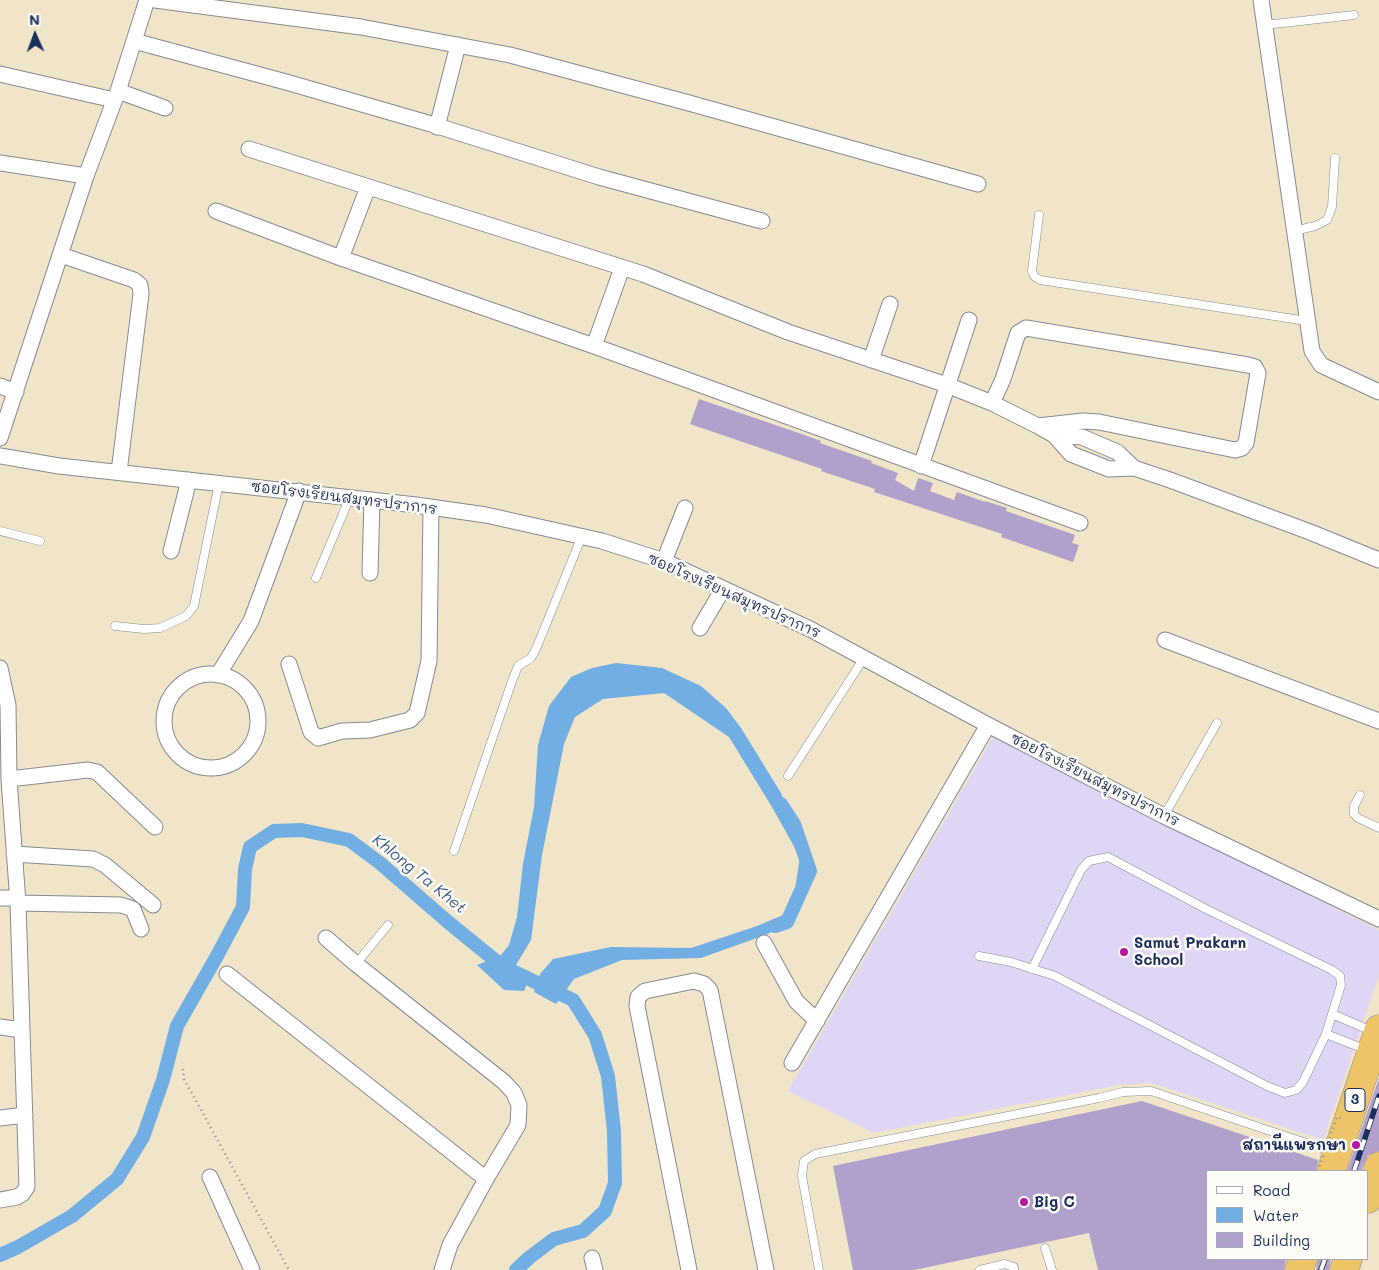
<!DOCTYPE html>
<meta charset="utf-8">
<style>
body{margin:0}
#map{position:relative;width:1379px;height:1270px;overflow:hidden;background:#f0e5c9;font-family:Mali,sans-serif}
canvas{display:block}
.legend{position:absolute;left:1206px;top:1170px;width:162px;height:90px;box-sizing:border-box;background:#fdfcf7;border:1px solid #a3aaba;margin:0;padding:6px 9px;list-style:none;font-size:15px;color:#1b2f5e}
.legend li{display:flex;align-items:center;gap:10px;height:25px}
.legend b{width:25px;border:1px solid #a3aaba}
.north{position:absolute;left:10px;top:10px;width:50px;height:50px;-webkit-text-stroke:4px #fdfcf7;paint-order:stroke;rotate:358deg;font-size:14px;font-weight:700;line-height:20px;text-align:center;color:#1b2f5e}
.north::after{content:'';display:block;margin:auto;width:18px;height:22px;background:#1b2f5e;clip-path:polygon(50% 0,100% 100%,50% 72%,0 100%)}
</style>
<div id="map">
<canvas width="1379" height="1270"></canvas>
<ul class="legend">
<li><b style="height:6px;background:#fff"></b>Road</li>
<li><b style="height:14px;background:#71aee3"></b>Water</li>
<li><b style="height:14px;background:#b0a0cb"></b>Building</li>
</ul>
<div class="north">N</div>
</div>
<script>
const g = document.querySelector('canvas').getContext('2d');
g.lineJoin = 'round';
function fillPath(path, color) {
  g.fillStyle = color;
  g.fill(path, 'evenodd');
}
function poly(rows) {
  const path = new Path2D();
  for (const r of rows) {
    if (r.length === 3) {
      path.moveTo(r[0] + r[2], r[1]);
      path.arc(r[0], r[1], r[2], 0, 2 * Math.PI);
      continue;
    }
    path.moveTo(r[0], r[1]);
    for (let i = 2; i < r.length; i += 2) path.lineTo(r[i], r[i + 1]);
  }
  return path;
}
function strokePath(path, color, width, dash) {
  g.strokeStyle = color;
  g.lineWidth = width;
  g.lineCap = dash ? 'butt' : 'round';
  g.setLineDash(dash || []);
  g.stroke(path);
}
function drawText(font, color, halo, rows, align = 'center') {
  g.font = font + ' Mali,"Playpen Sans Thai",sans-serif';
  g.lineWidth = 5;
  g.setLineDash([]);
  g.textBaseline = 'middle';
  g.strokeStyle = halo;
  g.fillStyle = color;
  for (const [text, x, y, turn = 0] of rows) {
    g.save();
    g.translate(x, y);
    g.rotate((+turn || 0) * Math.PI / 180);
    g.textAlign = isNaN(turn) ? turn : align;
    if (halo) g.strokeText(text, 0, 0);
    g.fillText(text, 0, 0);
    g.restore();
  }
}
const built = poly([
 [993,737,1379,930,1379,975,1323,1140,1151,1083,1118,1085,874,1133,788,1091]
]);
const water = poly([
 [616,663,662,668,701,686,726,708,741,728,781,793,803,852,808,875,787,922,768,934,701,958,622,960,574,979,556,1004,534,992,540,974,553,959,611,947,691,948,757,926,783,915,795,889,800,857,772,807,729,737,664,693,603,699,575,717,564,744,542,855,531,940,516,965,531,974,524,991,504,990,477,965,500,956,509,945,517,917,523,864,534,807,538,745,549,706,571,677,592,668]
]);
const canal = poly([
 [775,926,787,922,810,871,794,824,781,804],
 [0,1255,18,1247,72,1216,117,1179,143,1137,163,1080,177,1026,217,956,243,907,245,869,250,847,274,831,302,830,349,840,380,863,448,922,502,966,573,1000,595,1035,608,1076,614,1131,615,1183,605,1211,583,1231,554,1239,530,1257,516,1270]
]);
const building = poly([
 [699,399,793,431,821,441,820,443,872,461,871,463,898,473,895,480,914,491,918,478,933,483,930,491,954,500,957,492,985,502,985,501,1007,508,1006,511,1075,535,1072,543,1079,545,1073,562,1001,537,1002,534,874,492,875,489,821,471,822,469,690,424],
 [1379,1078,1379,1151,1368,1155,1361,1171,1347,1171],
 [1142,1101,1318,1160,1316,1171,1208,1171,1208,1259,1286,1259,1284,1270,1098,1270,1089,1233,914,1270,853,1270,833,1166],
 [1318,1259,1331,1259,1329,1270,1316,1270]
]);
const path = poly([
 [183,1069,184,1079,289,1270]
]);
const lane = poly([
 [1265,25,1354,15],
 [1039,215,1032,271,1034,276,1040,280,1307,321],
 [1294,231,1315,226,1327,220,1332,207,1335,158],
 [0,531,40,541],
 [316,578,350,497],
 [115,626,144,629,160,628,186,616,194,606,219,483],
 [788,776,864,658],
 [1360,795,1354,806,1354,814,1358,818,1379,828],
 [1164,816,1217,723],
 [454,851,511,684,518,666,531,658,536,649,582,536],
 [979,956,1011,962,1055,976,1267,1086,1285,1093,1296,1090,1303,1082,1326,1034,1341,985,1340,976,1332,970,1208,910,1108,857,1089,861,1081,870,1032,969],
 [356,964,388,925],
 [1332,1014,1374,1032],
 [1326,1034,1367,1050],
 [1045,1248,1052,1270],
 [819,1270,802,1176,804,1161,815,1154,1099,1098,1123,1092,1151,1091,1333,1152],
 [980,1270,1005,1264,1014,1267,1014,1270]
]);
const street = poly([
 [155,0,361,27,510,55,689,103,978,184],
 [1261,0,1312,351,1321,365,1379,392],
 [134,41,286,82,431,124,599,177,762,221],
 [0,74,114,100],
 [118,91,165,108],
 [437,127,458,45],
 [249,149,643,274,788,332,947,385,992,403,1038,426,1054,435,1071,454,1109,469,1134,468,1170,480,1310,532,1379,560],
 [0,163,86,176],
 [216,211,341,258,594,346,1080,523],
 [61,255,134,280,140,285,141,294,119,472],
 [341,258,368,187],
 [594,346,622,268],
 [871,360,890,304],
 [0,386,16,392],
 [992,403,1003,379,1018,333,1026,328,1248,365,1255,367,1258,373,1246,443,1242,448,1235,450,1099,422,1083,421,1038,426],
 [1054,435,1082,437,1117,452,1134,468],
 [0,438,86,176,118,91,147,0],
 [0,456,59,466,416,505,486,515,602,541,664,561,810,629,988,725,1164,816,1379,919],
 [921,466,969,320],
 [171,551,189,480],
 [664,561,685,508],
 [370,573,372,500],
 [700,628,723,589],
 [1165,640,1379,721],
 [289,664,311,732,318,738,342,731,370,730,410,720,417,713,429,661,431,507],
 [0,668,8,705,9,779,18,903,27,1187,22,1194,17,1197,0,1200],
 [211,721,47],
 [218,675,251,621,299,491],
 [9,779,88,770,97,772,155,827],
 [14,854,93,859,105,865,153,905],
 [0,898,17,898],
 [18,903,121,905,133,909,141,929],
 [326,938,356,964,504,1082,514,1093,519,1105,518,1125,486,1179,450,1245,442,1270],
 [764,943,796,1001,817,1021],
 [227,974,486,1179],
 [0,1027,21,1030],
 [792,1063,988,725],
 [0,1118,25,1115],
 [210,1177,252,1270],
 [592,1258,595,1270],
 [689,1270,637,1006,638,997,645,991,694,981,704,984,710,990,766,1270]
]);
const highway = poly([
 [1331,1171,1379,1029],
 [1368,1199,1379,1166],
 [1299,1270,1303,1259],
 [1344,1270,1348,1259]
]);
const rail = poly([
 [1354,1171,1379,1096],
 [1321,1270,1325,1259]
]);
const pathBridge = poly([
 [1318,1171,1337,1117,1341,1118]
]);
const markers = [
 [1124,952,5,"#b5179e"],
 [1356,1145,5,"#b5179e"],
 [1024,1202,5,"#b5179e"]
];
const shields = [
 [1355,1100,20]
];
const shieldNames = [
 ["3",1355,1100]
];
const streetNames = [
 ["ซอยโรงเรียนสมุทรปราการ",344,498,7],
 ["ซอยโรงเรียนสมุทรปราการ",734,596,24],
 ["ซอยโรงเรียนสมุทรปราการ",1095,780,27]
];
const poiNames = [
 ["Samut Prakarn",1134,943],
 ["School",1134,960],
 ["สถานีแพรกษา",1346,1145,"right"],
 ["Big C",1034,1202]
];
const waterNames = [
 ["Khlong Ta Khet",419,874,39]
];
fillPath(built, '#dfd5f5');
fillPath(water, '#71aee3');
strokePath(canal, '#71aee3', 14);
fillPath(building, '#b0a0cb');
strokePath(lane, '#868a94', 9);
strokePath(street, '#868a94', 17);
strokePath(highway, '#868a94', 29);
strokePath(path, '#868a94', 2.5, [1, 4]);
strokePath(lane, '#fff', 8);
strokePath(street, '#fff', 15);
strokePath(highway, '#eec469', 28);
strokePath(rail, '#1b2f5e', 5.5);
strokePath(rail, '#fdfcf7', 4, [11]);
strokePath(pathBridge, '#868a94', 2.5, [1, 4]);
for (const [x, y, r, color] of markers) {
  const dot = new Path2D();
  dot.arc(x, y, r, 0, 2 * Math.PI);
  g.fillStyle = color;
  g.fill(dot);
  strokePath(dot, '#fdfcf7', 2);
}
for (const [x, y, w] of shields) {
  const box = new Path2D();
  box.roundRect(x - w / 2, y - 11.5, w, 23, 4);
  g.fillStyle = '#fdfcf7';
  g.fill(box);
  strokePath(box, '#1b2f5e', 1);
}
drawText('bold 14px', '#1b2f5e', null, shieldNames);
drawText('15px', '#1b2f5e', '#fdfcf7', streetNames);
drawText('bold 15px', '#1b2f5e', '#fdfcf7', poiNames, 'left');
drawText('italic 16px', '#395b8d', '#fdfcf7', waterNames);
</script>
